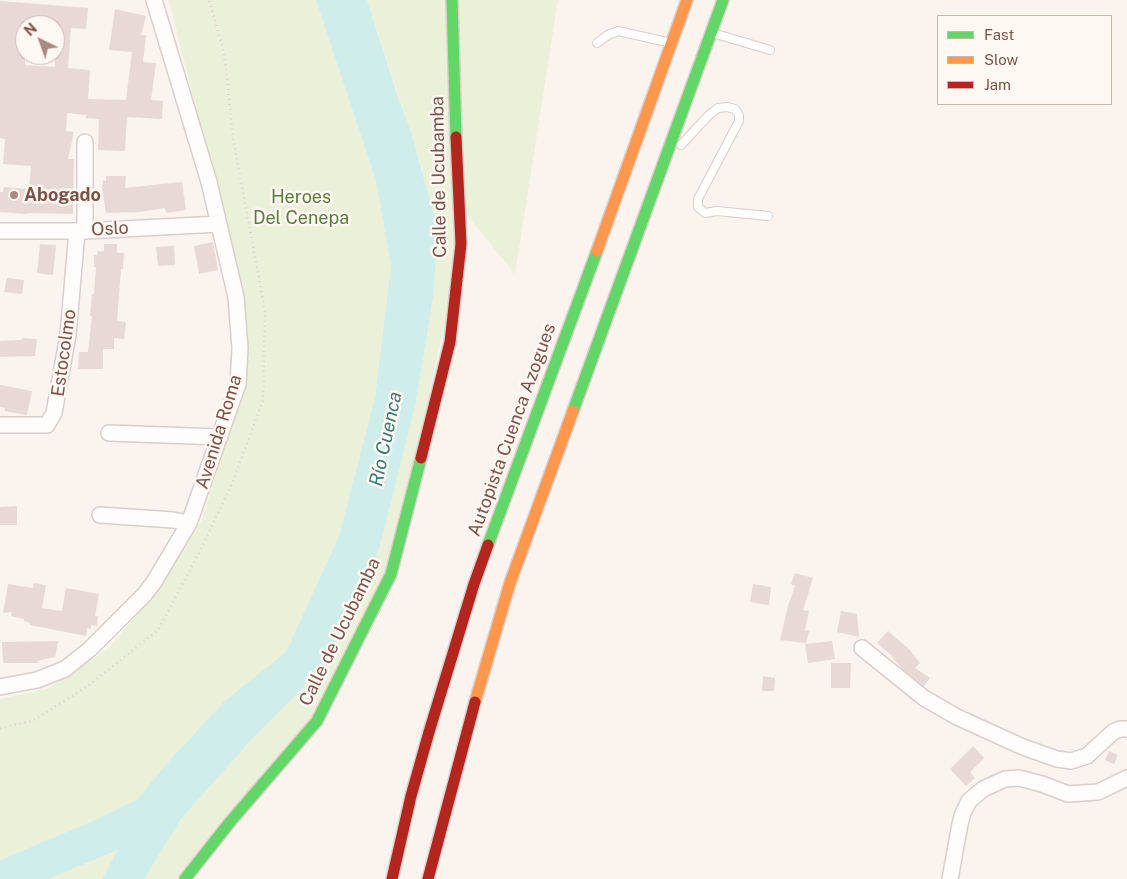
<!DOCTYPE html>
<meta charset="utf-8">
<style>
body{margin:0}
#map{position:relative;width:1127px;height:879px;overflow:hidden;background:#faf3ee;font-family:"Public Sans",sans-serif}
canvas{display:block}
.legend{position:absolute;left:937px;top:15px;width:175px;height:90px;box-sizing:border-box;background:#fff7f2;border:1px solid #cab5af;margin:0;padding:6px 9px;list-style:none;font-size:15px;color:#7b524a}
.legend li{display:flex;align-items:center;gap:10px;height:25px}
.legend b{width:25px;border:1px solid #cab5af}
.north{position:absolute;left:15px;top:15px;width:50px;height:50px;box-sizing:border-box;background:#fff7f2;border:1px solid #cab5af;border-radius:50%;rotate:318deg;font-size:14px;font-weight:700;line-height:20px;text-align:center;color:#7b524a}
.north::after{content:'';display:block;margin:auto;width:18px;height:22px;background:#a78a83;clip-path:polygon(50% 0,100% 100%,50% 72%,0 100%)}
</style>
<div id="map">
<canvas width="1127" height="879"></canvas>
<ul class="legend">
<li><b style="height:6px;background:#63d668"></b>Fast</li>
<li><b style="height:6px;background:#ff974d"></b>Slow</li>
<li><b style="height:6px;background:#b3261e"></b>Jam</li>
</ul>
<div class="north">N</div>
</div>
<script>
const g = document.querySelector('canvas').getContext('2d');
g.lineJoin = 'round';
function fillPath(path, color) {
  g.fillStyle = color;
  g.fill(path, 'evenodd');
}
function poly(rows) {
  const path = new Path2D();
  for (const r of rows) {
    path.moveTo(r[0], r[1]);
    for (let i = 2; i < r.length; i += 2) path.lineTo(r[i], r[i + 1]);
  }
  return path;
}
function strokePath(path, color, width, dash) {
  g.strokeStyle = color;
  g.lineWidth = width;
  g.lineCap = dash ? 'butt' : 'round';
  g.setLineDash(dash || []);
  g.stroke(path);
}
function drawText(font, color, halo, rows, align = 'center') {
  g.font = font + ' "Public Sans",sans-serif';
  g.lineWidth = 5;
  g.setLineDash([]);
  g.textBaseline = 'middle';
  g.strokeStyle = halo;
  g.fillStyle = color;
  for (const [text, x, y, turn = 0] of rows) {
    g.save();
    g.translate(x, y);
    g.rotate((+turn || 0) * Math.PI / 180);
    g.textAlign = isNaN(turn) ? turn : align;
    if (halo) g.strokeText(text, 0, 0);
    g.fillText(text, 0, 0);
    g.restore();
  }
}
const green = poly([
 [169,0,316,0,376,181,391,266,375,397,339,536,286,652,198,730,166,764,138,799,93,821,0,860,0,699,47,689,108,649,159,588,203,518,223,446,243,385,210,165],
 [367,0,452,0,461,244,391,574,317,721,185,879,144,879,181,819,250,741,416,402,433,297,436,259,422,168],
 [456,0,558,0,515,274,465,213],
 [119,850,102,879,47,879]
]);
const water = poly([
 [316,0,367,0,398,97,411,132,436,222,436,259,433,297,416,402,379,549,323,667,250,741,181,819,144,879,102,879,118,850,48,879,0,879,0,860,93,821,138,799,166,764,224,702,286,652,339,536,375,397,391,266,376,181]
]);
const building = poly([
 [0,1,88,8,86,29,71,28,68,68,90,70,88,99,126,100,132,52,109,50,115,9,146,16,141,35,146,35,143,62,156,63,151,100,163,101,162,119,127,117,125,151,98,150,99,119,86,118,86,115,67,113,66,131,74,132,68,159,74,159,73,214,27,213,27,214,0,212,0,192,3,192,4,187,29,189,31,166,3,164,5,139,0,138],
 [25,25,55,25,55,67,25,65],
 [106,176,126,176,125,188,182,182,186,210,166,213,165,208,140,212,106,213,102,187,103,180,106,181],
 [213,242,218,270,199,274,194,246],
 [40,244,56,245,53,275,37,273],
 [104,244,117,244,117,253,124,253,123,269,121,269,117,321,126,322,124,339,114,338,114,349,103,349,103,369,78,369,79,352,88,352,92,316,90,316,92,294,94,294,96,267,94,267,94,255,98,255,97,251,104,251],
 [174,246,175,265,158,266,156,247],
 [7,278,24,280,22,294,4,292],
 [22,338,37,339,35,356,0,357,0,341,22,340],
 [0,385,32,391,27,415,5,411,5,408,0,407],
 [17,506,17,525,0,525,0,507],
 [795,573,813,578,803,610,809,611,805,630,809,631,806,643,780,640,788,606,795,586,791,584],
 [34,583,46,585,42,608,61,611,62,610,66,588,99,594,95,616,98,616,97,626,91,625,91,629,87,628,86,636,30,625,30,623,24,621,24,619,11,616,12,612,3,613,8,584,33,588],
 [753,584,771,587,769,605,750,602],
 [841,611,857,614,859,637,837,632],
 [888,631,909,649,920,663,915,668,930,678,924,686,901,668,891,655,877,643],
 [58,641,55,657,37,661,38,663,3,663,2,642],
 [832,641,835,659,808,663,805,644],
 [831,663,851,663,850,688,831,688],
 [763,676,775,678,774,691,762,691],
 [973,746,984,758,970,772,975,778,966,786,950,769],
 [1109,751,1118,755,1114,764,1105,760]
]);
const path = poly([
 [0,728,32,721,88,686,158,630,199,553,232,484,263,400,265,311,233,138,227,76,223,49,209,0]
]);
const lane = poly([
 [716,34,770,50],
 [597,43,608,35,618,31,667,42],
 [681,145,709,115,718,108,727,107,735,109,739,115,739,121,698,199,698,207,705,213,717,211,768,216]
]);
const street = poly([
 [0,231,85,231,219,224],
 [85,231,85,142],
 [0,425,47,425,54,413,68,335,77,231],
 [109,433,220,437],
 [100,515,173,520,189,523],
 [862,648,924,698,957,717,1023,747,1057,759,1071,761,1087,756,1113,732,1120,729,1127,729],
 [0,687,37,680,65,669,90,649,144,595,154,582,189,523,238,384,240,348,236,297,209,182,154,0],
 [950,879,960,824,963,813,969,801,983,789,1005,779,1019,778,1042,784,1068,794,1098,792,1127,778]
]);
const fast = poly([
 [452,0,456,137],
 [573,411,723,0],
 [488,545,597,251],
 [185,879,230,822,317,721,391,574,421,458]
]);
const slow = poly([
 [597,251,687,0],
 [475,702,510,583,573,411]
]);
const jam = poly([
 [421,458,450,342,461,244,456,137],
 [392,879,411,796,429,732,474,584,488,545],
 [428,879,475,702]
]);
const markers = [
 [14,195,5,"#a78a83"]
];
const streetNames = [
 ["Calle de Ucubamba",439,177,-91],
 ["Oslo",110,229,-3],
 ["Estocolmo",64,353,-82],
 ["Autopista Cuenca Azogues",512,430,-70],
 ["Avenida Roma",219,432,-73],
 ["Calle de Ucubamba",340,632,-64]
];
const poiNames = [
 ["Abogado",24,195]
];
const parkNames = [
 ["Heroes",301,197],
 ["Del Cenepa",301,218]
];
const waterNames = [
 ["Río Cuenca",386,439,-78]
];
fillPath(green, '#ebf0d8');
fillPath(water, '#cfedea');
fillPath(building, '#e7d9d5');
strokePath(lane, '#d9ceca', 10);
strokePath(street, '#d9ceca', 18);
strokePath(fast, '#dbd0cb', 14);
strokePath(slow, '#dbd0cb', 14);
strokePath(jam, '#dbd0cb', 14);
strokePath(path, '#dcd1ce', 2.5, [1, 4]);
strokePath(lane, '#fefdfc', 8);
strokePath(street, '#fefdfc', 15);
strokePath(fast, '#63d668', 11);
strokePath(slow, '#ff974d', 11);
strokePath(jam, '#b3261e', 11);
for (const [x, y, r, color] of markers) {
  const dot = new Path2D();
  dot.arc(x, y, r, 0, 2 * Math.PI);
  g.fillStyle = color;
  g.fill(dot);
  strokePath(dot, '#fff7f2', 2);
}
drawText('18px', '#7b524a', '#fff7f2', streetNames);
drawText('bold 18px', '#7b524a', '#fff7f2', poiNames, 'left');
drawText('18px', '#5d7b3e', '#fff7f2', parkNames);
drawText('italic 19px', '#397978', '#fff7f2', waterNames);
</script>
